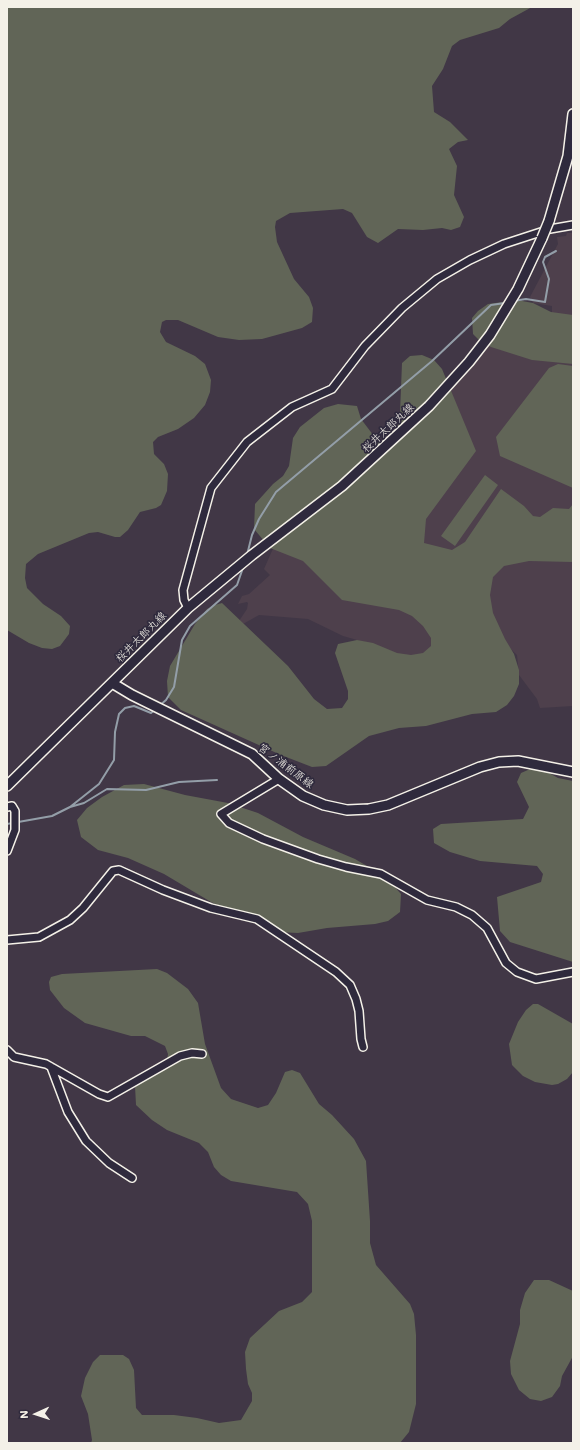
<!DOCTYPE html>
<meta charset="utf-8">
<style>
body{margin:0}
#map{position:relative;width:580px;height:1450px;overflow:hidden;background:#413746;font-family:Mali,sans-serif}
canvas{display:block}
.frame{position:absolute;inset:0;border:8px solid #f4f1e8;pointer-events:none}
.north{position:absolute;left:16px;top:1394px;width:40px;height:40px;-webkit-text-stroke:3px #2f2a3d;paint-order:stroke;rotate:267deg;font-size:11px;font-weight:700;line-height:16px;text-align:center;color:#f4f1e8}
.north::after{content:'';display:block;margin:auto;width:14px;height:18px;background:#f4f1e8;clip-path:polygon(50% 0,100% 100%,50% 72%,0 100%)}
</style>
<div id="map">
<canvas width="580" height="1450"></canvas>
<div class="frame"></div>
<div class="north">N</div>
</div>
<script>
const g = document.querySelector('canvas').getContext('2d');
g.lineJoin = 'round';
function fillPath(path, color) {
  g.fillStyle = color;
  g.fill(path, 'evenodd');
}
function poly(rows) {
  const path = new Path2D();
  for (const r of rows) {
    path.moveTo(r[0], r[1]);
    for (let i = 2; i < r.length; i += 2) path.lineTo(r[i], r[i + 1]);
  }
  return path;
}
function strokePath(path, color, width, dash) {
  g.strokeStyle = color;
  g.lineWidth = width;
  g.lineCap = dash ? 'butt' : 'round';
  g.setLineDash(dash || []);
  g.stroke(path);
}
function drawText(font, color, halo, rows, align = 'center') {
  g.font = font + ' Mali,"Klee One",sans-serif';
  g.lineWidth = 3.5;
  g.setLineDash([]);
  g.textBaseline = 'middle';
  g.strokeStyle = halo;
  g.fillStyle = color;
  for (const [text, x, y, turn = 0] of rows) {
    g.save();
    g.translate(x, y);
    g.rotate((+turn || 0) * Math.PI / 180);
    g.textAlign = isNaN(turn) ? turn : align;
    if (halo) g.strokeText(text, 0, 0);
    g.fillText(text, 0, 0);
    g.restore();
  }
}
const built = poly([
 [567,233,573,233,573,706,540,708,537,699,519,675,517,655,493,632,460,671,366,647,357,640,343,636,308,619,259,615,243,624,237,624,247,609,248,603,247,602,238,604,242,596,249,594,270,575,264,569,275,544,440,402,471,368,498,335,552,316,552,306,533,303,530,297,558,244,557,237,566,236]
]);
const green = poly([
 [7,7,532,7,510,19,499,28,460,40,452,46,443,69,432,86,434,112,450,122,468,140,458,142,449,149,457,166,454,195,464,217,460,227,451,230,442,228,423,230,398,229,378,243,367,237,352,213,343,209,290,213,276,221,275,227,277,242,294,279,309,297,313,308,312,322,302,328,262,339,239,340,218,337,178,320,166,320,162,322,160,332,166,342,195,356,205,364,211,380,210,392,205,405,194,418,178,429,158,437,153,442,154,454,164,464,168,474,167,491,161,505,156,508,140,512,128,530,120,537,115,537,98,532,89,533,38,554,26,564,25,578,27,588,43,604,61,616,70,626,69,634,60,646,52,649,42,648,29,643,7,630],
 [517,300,533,303,551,312,573,315,573,364,532,360,491,347,480,341,473,334,472,318,478,311,488,304],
 [422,355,434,360,442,369,476,451,426,519,424,543,452,550,465,542,501,489,524,506,533,516,540,517,553,508,569,509,573,504,573,562,529,561,504,566,493,577,490,595,493,613,505,639,514,654,519,670,519,684,514,696,507,705,496,712,472,714,426,726,399,728,369,736,326,766,312,767,281,755,181,710,168,697,167,681,170,666,195,624,207,609,215,605,222,603,288,666,314,699,327,709,342,708,348,699,348,691,335,653,338,644,357,640,373,643,397,653,411,655,423,653,431,646,431,638,423,626,412,616,399,610,342,600,303,561,270,548,254,529,255,504,273,484,283,476,289,466,293,438,300,427,324,408,338,404,357,406,361,419,380,444,391,445,397,429,400,413,402,363,410,356],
 [558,364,573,366,573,488,500,456,496,437,549,368],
 [485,475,498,485,455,546,441,536],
 [537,766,558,778,573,781,573,962,510,942,500,931,497,897,541,882,543,874,537,866,480,861,450,852,434,843,433,829,441,824,523,819,529,807,517,782,521,773],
 [144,784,185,795,228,803,258,813,303,837,355,859,386,877,401,894,400,912,388,921,375,924,327,928,298,933,277,932,250,921,211,902,164,874,128,858,98,850,81,837,77,820,87,808,102,797,124,785],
 [157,969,167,973,188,989,198,1003,205,1044,221,1088,231,1099,258,1108,268,1105,276,1093,285,1072,292,1070,300,1073,319,1104,332,1115,354,1139,366,1161,370,1221,370,1243,376,1265,410,1304,414,1314,416,1335,416,1404,409,1432,400,1443,91,1443,92,1440,88,1414,81,1396,85,1378,93,1362,100,1355,123,1355,129,1359,134,1370,136,1408,142,1415,174,1415,197,1418,219,1423,241,1420,252,1401,252,1393,248,1384,246,1369,245,1352,250,1338,279,1311,302,1302,312,1292,312,1221,308,1204,297,1192,231,1181,221,1175,214,1167,208,1152,199,1143,167,1130,152,1120,136,1105,135,1086,146,1073,167,1061,168,1054,165,1046,145,1036,131,1036,85,1023,64,1008,50,990,49,982,51,977,62,974],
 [533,1004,538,1004,573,1024,573,1072,567,1079,558,1084,552,1085,535,1082,523,1076,512,1065,509,1044,518,1022,526,1010],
 [534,1280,549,1280,573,1291,573,1356,562,1376,560,1386,552,1397,541,1401,530,1399,519,1390,511,1374,510,1361,520,1324,520,1310,525,1293]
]);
const stream = poly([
 [513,301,526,299,545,302,549,279,543,262,545,257,556,251],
 [247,555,252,535,259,519,276,492,432,361,491,305,505,303],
 [159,706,166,700,174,687,182,640,190,626,237,585,244,565],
 [70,807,99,784,114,760,115,732,119,714,125,708,134,706,151,713,156,709],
 [7,824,52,816,70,807,84,803,107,789,146,790,179,782,217,780]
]);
const street = poly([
 [188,608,184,600,183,590,211,488,247,442,292,407,332,389,365,346,402,308,437,279,470,260,504,244,550,229,573,225],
 [279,779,221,814,229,823,263,839,318,859,346,867,381,874,427,900,456,907,472,915,487,928,506,963,517,972,536,979,573,972],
 [7,807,12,806,15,811,15,830,7,851],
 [7,940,39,937,70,920,83,908,113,871,119,870,163,890,211,908,257,919,336,972,350,985,356,999,359,1011,361,1039,363,1047],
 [7,1050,14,1057,46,1064,99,1094,108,1097,180,1056,192,1053,202,1054],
 [51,1067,68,1112,86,1141,109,1163,132,1178]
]);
const secondary = poly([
 [549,221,568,156,573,114],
 [112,683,132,695,252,754,279,779,303,796,324,805,347,810,369,809,388,805,480,767,499,762,518,761,573,772],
 [7,786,188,608,252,555,342,486,429,406,469,362,490,335,518,289,542,238]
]);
const secondaryBridge = poly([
 [542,238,549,221]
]);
const streetNames = [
 ["桜井太郎丸線",388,428,-43],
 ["桜井太郎丸線",141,637,-45],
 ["宮ノ浦前原線",286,766,37]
];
fillPath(built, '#4e404c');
fillPath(green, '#616557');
strokePath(stream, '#939ea8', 2);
strokePath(street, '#f4f1e8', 10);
strokePath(secondary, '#f4f1e8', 12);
strokePath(street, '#2f2a3d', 7);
strokePath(secondary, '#2f2a3d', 9);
strokePath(secondaryBridge, '#f4f1e8', 12, []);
strokePath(secondaryBridge, '#2f2a3d', 9);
drawText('11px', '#f4f1e8', '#2f2a3d', streetNames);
</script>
